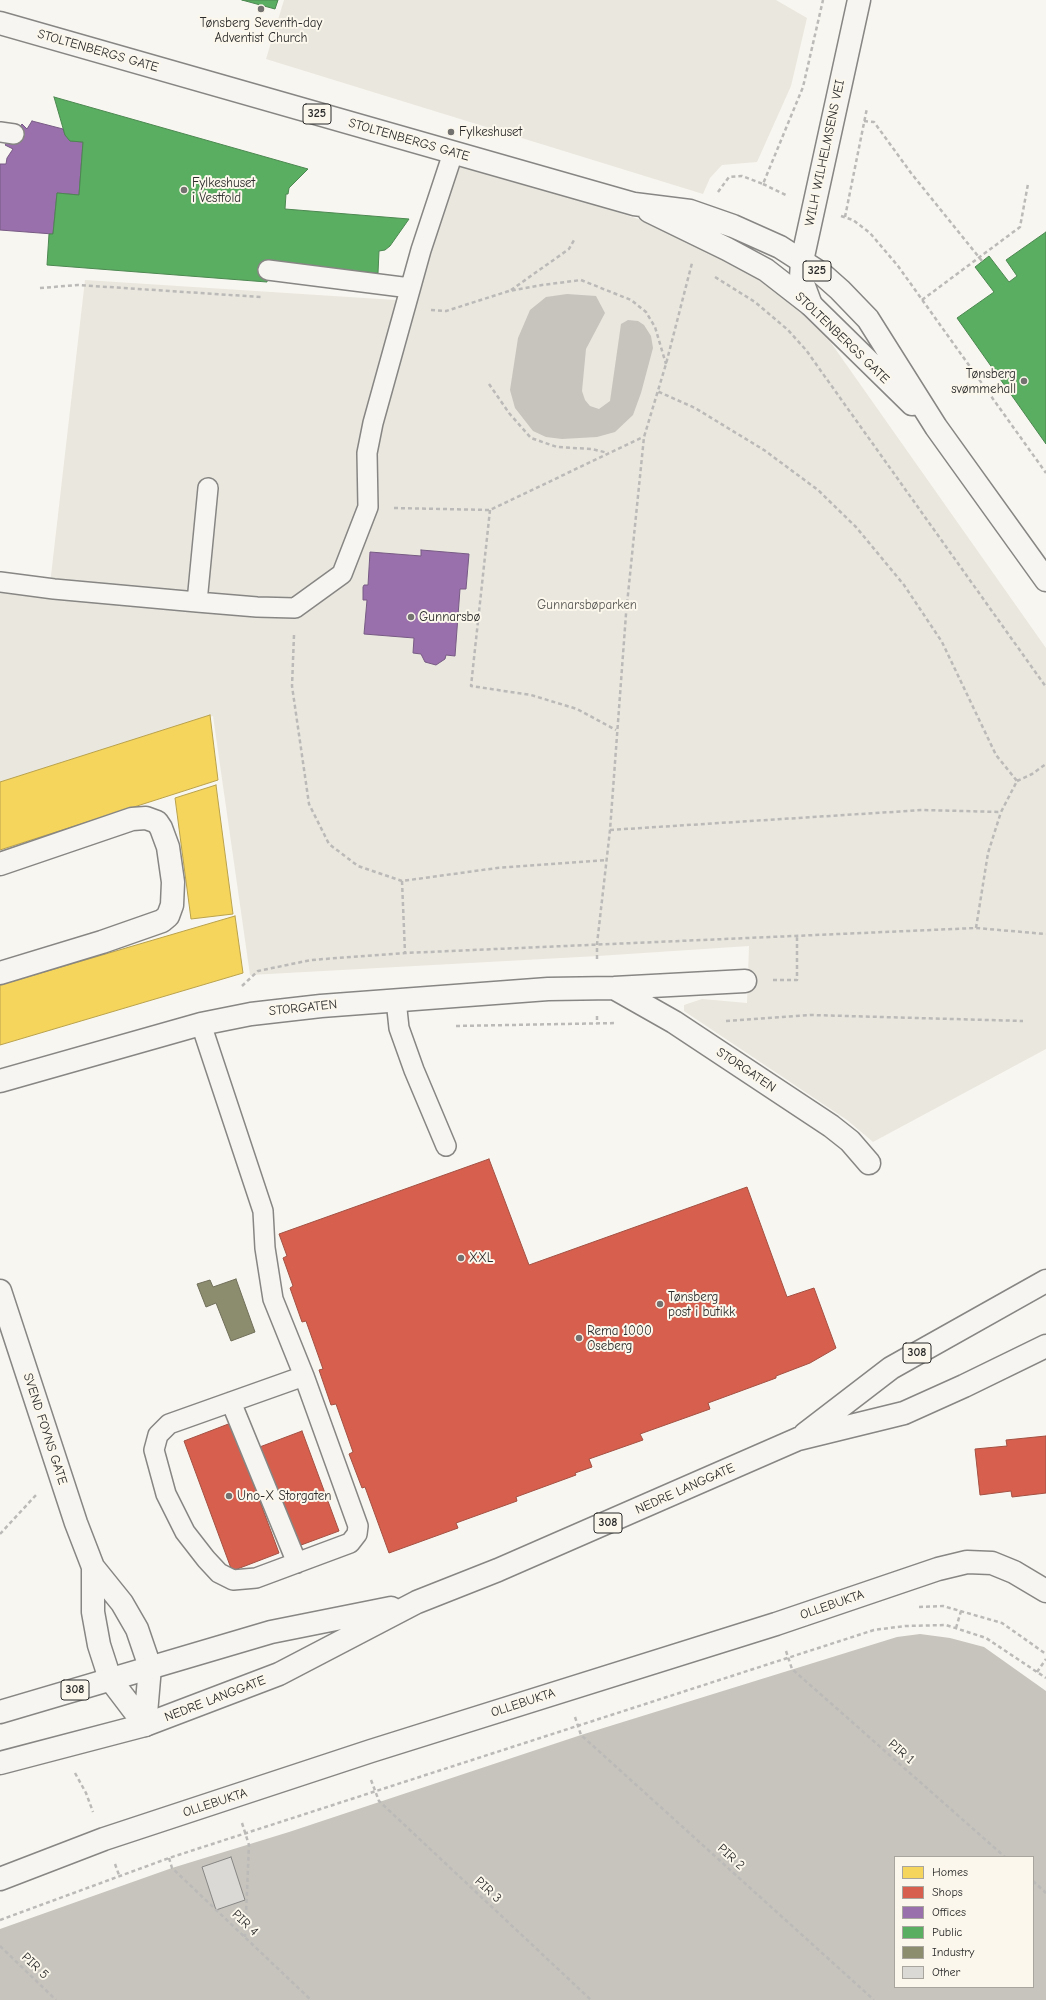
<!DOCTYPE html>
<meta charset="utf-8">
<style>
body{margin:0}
#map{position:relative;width:1046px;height:2000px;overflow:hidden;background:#f8f6f0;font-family:"Comic Neue",sans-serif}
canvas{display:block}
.legend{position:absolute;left:894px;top:1856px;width:140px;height:132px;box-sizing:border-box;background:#fbf7ec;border:1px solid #a8a59f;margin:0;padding:5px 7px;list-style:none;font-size:12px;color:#2b2b2b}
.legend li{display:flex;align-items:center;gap:8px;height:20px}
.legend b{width:20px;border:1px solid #a8a59f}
</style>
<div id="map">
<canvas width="1046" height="2000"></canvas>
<ul class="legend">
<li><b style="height:11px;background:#f6d55c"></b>Homes</li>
<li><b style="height:11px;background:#d6604d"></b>Shops</li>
<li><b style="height:11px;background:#9970ab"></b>Offices</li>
<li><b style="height:11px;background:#5aae61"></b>Public</li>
<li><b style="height:11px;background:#8c8c6e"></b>Industry</li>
<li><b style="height:11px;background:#dbd9d6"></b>Other</li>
</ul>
</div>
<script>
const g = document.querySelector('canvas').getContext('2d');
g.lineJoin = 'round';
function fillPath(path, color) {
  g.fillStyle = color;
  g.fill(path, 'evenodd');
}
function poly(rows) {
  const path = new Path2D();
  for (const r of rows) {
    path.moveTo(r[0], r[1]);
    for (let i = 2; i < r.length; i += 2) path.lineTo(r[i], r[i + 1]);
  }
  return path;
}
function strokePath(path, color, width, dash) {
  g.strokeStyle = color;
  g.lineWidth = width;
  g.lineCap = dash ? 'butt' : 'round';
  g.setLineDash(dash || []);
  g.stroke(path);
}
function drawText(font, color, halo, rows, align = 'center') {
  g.font = font + ' "Comic Neue",sans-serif';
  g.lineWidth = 4;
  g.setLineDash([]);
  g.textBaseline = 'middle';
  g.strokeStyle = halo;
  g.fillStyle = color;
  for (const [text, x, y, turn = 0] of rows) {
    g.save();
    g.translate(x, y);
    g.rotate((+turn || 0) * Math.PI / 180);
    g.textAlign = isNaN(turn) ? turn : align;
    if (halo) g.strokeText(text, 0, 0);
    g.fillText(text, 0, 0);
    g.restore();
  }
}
const green = poly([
 [284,0,776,0,807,18,791,86,757,162,722,165,710,178,703,194,266,59],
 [455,159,690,236,798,296,1046,648,1046,1049,873,1142,847,1120,684,1011,684,1005,702,999,747,1003,749,946,598,956,250,975,213,716,0,783,0,587,49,593,85,280,411,301]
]);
const water = poly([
 [567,294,596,296,605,313,586,349,582,391,585,400,590,406,599,409,610,401,621,324,628,320,638,321,644,325,651,336,653,348,641,393,633,415,615,432,597,437,562,439,546,437,533,431,515,408,510,390,518,338,530,310,546,297],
 [920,1634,950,1638,984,1647,1046,1691,1046,2000,0,2000,0,1929,172,1868,289,1832,581,1735,897,1637],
 [895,1857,1033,1857,1033,1987,895,1987]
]);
const homes = poly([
 [210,715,218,780,0,850,0,782,210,715],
 [216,785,233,914,191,919,175,798,216,785],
 [235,916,243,973,0,1045,0,985,235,916]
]);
const shops = poly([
 [489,1159,529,1265,747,1187,787,1297,814,1288,836,1348,810,1363,776,1376,776,1378,708,1403,710,1409,640,1434,643,1440,589,1459,592,1467,575,1473,576,1475,516,1497,517,1501,456,1523,458,1528,389,1553,365,1487,362,1488,349,1454,353,1452,336,1404,331,1405,319,1370,323,1369,306,1321,302,1322,290,1288,293,1286,283,1258,287,1256,279,1234,489,1159],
 [231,1423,279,1553,232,1571,184,1441,231,1423],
 [302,1431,339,1531,293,1548,257,1448,302,1431],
 [1046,1436,1046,1493,1012,1497,1011,1491,980,1495,975,1449,1007,1446,1006,1440,1046,1436]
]);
const offices = poly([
 [32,121,63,129,65,135,70,141,83,142,79,195,57,193,53,234,0,230,0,164,6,164,7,158,13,149,5,145,22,124,27,129,32,121],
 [421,550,469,554,466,589,460,589,455,656,446,655,445,659,436,665,425,662,421,654,413,653,414,638,364,634,367,600,363,600,363,587,364,585,368,585,370,552,421,556,421,550]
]);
const public = poly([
 [242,0,278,0,275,9,242,0],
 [54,97,308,169,289,188,288,194,286,194,285,209,409,219,390,246,385,250,379,251,378,273,274,265,269,263,267,282,47,265,49,234,53,234,57,193,79,195,83,142,70,141,65,135,54,97],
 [1046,232,1046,444,957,318,994,292,975,267,989,256,1009,282,1017,276,1006,260,1046,232]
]);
const industry = poly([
 [236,1279,255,1332,231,1341,216,1303,206,1307,197,1284,210,1280,213,1287,236,1279]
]);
const building = poly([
 [231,1857,245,1900,216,1910,202,1867,231,1857]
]);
const path = poly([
 [864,121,874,122,911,173,982,261],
 [763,184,788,196],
 [718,192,729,177,742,176,763,184,803,87,823,0],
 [841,216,853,220,870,233,898,266,1046,473],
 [845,217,867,108],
 [715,277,755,302,788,330,806,350,1046,687],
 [40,288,78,285,261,297],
 [511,290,569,249,574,240],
 [922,300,1020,227,1028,184],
 [431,310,446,311,509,291,542,285,581,280,631,300,646,312,655,327,666,364],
 [489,384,509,413,531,438,557,447,592,449,608,453],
 [394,508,490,510,643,437],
 [490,510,471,686,531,695,577,709,616,730],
 [294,635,292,686,309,804,329,844,358,866,402,881,497,868,607,860],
 [1017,781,1032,774,1046,764],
 [610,830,923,810,1001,812,1017,781,996,755,942,642,904,585,856,527,818,490,764,450,695,408,657,391],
 [402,881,405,953],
 [976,928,988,853,1001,812],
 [597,959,597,944,610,830,626,614,644,437,666,364,692,263],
 [773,980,797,980,797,935],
 [242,986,258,971,311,960,405,953,976,928,1046,934],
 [597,1016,597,1024],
 [726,1021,811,1015,1023,1021],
 [456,1026,617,1023],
 [0,1534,36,1495],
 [919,1607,943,1606,1002,1623,1046,1654],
 [956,1628,961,1611],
 [786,1651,792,1669,1005,1857],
 [1037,1672,1046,1659],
 [575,1717,581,1735,874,2000],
 [75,1773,86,1793,93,1812],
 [371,1780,379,1801,591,2000],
 [242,1823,249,1845,245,1937],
 [169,1858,172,1868,311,2000],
 [115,1864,119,1875],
 [1033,1881,1046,1893],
 [0,1920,169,1858,874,1630,905,1626,946,1625,986,1638,1046,1678],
 [0,1946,56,2000]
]);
const lane = poly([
 [0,132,14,134],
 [268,270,410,288],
 [0,582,54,589,197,602,257,607,295,608,342,574,368,507,367,453,373,423,421,250,453,153],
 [197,602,208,488],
 [396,1000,399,1028,414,1070,446,1146],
 [201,1024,263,1211,265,1248,273,1299,304,1376,169,1424,158,1435,154,1450,166,1494,185,1532,206,1559,219,1573,233,1580,256,1578,350,1543,357,1534,358,1526,304,1376],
 [231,1402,297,1563]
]);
const street = poly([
 [811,305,801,278,802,261,859,0],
 [0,864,132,819,146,818,157,822,161,828,168,847,173,882,172,905,168,916,162,921,102,942,0,973],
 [614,988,674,1022,831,1126,850,1141,869,1163],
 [0,1081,201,1024,251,1014,321,1006,548,989,614,988,745,981],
 [0,1291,76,1523,93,1567,122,1603,137,1629,150,1667,145,1725],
 [93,1567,93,1612,99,1645,110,1679,145,1725],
 [0,1879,104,1839,371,1751,776,1624,938,1569,967,1562,992,1563,1014,1572,1046,1591]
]);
const primary = poly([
 [0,23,634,204,690,211,733,226,780,247,822,274,840,290,868,319,936,427,1046,580],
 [649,211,727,249,766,270,811,305,912,404],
 [805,1434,891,1368,1046,1281],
 [0,1712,271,1632,391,1608],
 [0,1763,145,1725,279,1674,417,1602,498,1570,798,1439,904,1413,964,1386,1046,1346]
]);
const markers = [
 [261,9,4,"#737270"],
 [451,132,4,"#737270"],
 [184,190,4,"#737270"],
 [1024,381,4,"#737270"],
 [411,617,4,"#737270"],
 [461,1258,4,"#737270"],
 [660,1304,4,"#737270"],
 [579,1338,4,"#737270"],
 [229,1496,4,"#737270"]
];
const shields = [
 [317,114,28],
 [817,271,28],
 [917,1353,28],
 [608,1523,28],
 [75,1690,28]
];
const shieldNames = [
 ["325",317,114],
 ["325",817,271],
 ["308",917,1353],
 ["308",608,1523],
 ["308",75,1690]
];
const poiNames = [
 ["Tønsberg Seventh-day",261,23,"center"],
 ["Adventist Church",261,38,"center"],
 ["Fylkeshuset",459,132],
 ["Fylkeshuset",192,183],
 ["i Vestfold",192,198],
 ["Tønsberg",1016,374,"right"],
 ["svømmehall",1016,389,"right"],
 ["Gunnarsbø",419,617],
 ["XXL",469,1258],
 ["Tønsberg",668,1297],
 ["post i butikk",668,1312],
 ["Rema 1000",587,1331],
 ["Oseberg",587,1346],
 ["Uno-X Storgaten",237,1496]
];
const streetNames = [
 ["STOLTENBERGS GATE",98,51,16],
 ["STOLTENBERGS GATE",409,140,16],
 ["WILH WILHELMSENS VEI",825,153,-78],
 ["STOLTENBERGS GATE",842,338,44],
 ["STORGATEN",303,1008,-6],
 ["STORGATEN",746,1070,34],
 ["SVEND FOYNS GATE",45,1429,72],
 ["NEDRE LANGGATE",685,1489,-24],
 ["OLLEBUKTA",832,1605,-19],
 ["NEDRE LANGGATE",215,1699,-21],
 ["OLLEBUKTA",523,1703,-18],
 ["PIR 1",901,1752,41],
 ["OLLEBUKTA",215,1803,-18],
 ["PIR 2",731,1857,42],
 ["PIR 3",488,1890,43],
 ["PIR 4",245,1923,44],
 ["PIR 5",35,1966,44]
];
const parkNames = [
 ["Gunnarsbøparken",587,605]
];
fillPath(green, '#e9e7de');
fillPath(water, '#c6c4bd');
fillPath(homes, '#f6d55c');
strokePath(homes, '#b9a24d', 1);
fillPath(shops, '#d6604d');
strokePath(shops, '#a35043', 1);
fillPath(offices, '#9970ab');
strokePath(offices, '#785b85', 1);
fillPath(public, '#5aae61');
strokePath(public, '#4c8751', 1);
fillPath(industry, '#8c8c6e');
strokePath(industry, '#6f6f5a', 1);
fillPath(building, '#dbd9d6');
strokePath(building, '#878684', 1);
strokePath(lane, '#878684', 22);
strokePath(street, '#878684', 25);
strokePath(primary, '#878684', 25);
strokePath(path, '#bcbab8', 2.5, [4, 3]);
strokePath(lane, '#f6f5f1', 19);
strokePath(street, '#f6f5f1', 22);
strokePath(primary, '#f6f5f1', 22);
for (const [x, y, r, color] of markers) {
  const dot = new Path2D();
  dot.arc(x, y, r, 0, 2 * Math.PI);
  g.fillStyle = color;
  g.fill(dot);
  strokePath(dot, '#fbf7ec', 1.5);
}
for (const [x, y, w] of shields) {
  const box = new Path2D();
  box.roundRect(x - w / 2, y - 10, w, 20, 3);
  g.fillStyle = '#fbf7ec';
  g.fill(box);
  strokePath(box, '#2b2b2b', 1);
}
drawText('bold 12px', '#2b2b2b', null, shieldNames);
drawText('13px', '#2b2b2b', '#fbf7ec', poiNames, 'left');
drawText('13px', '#2b2b2b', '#fbf7ec', streetNames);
drawText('13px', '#585754', '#fbf7ec', parkNames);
</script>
